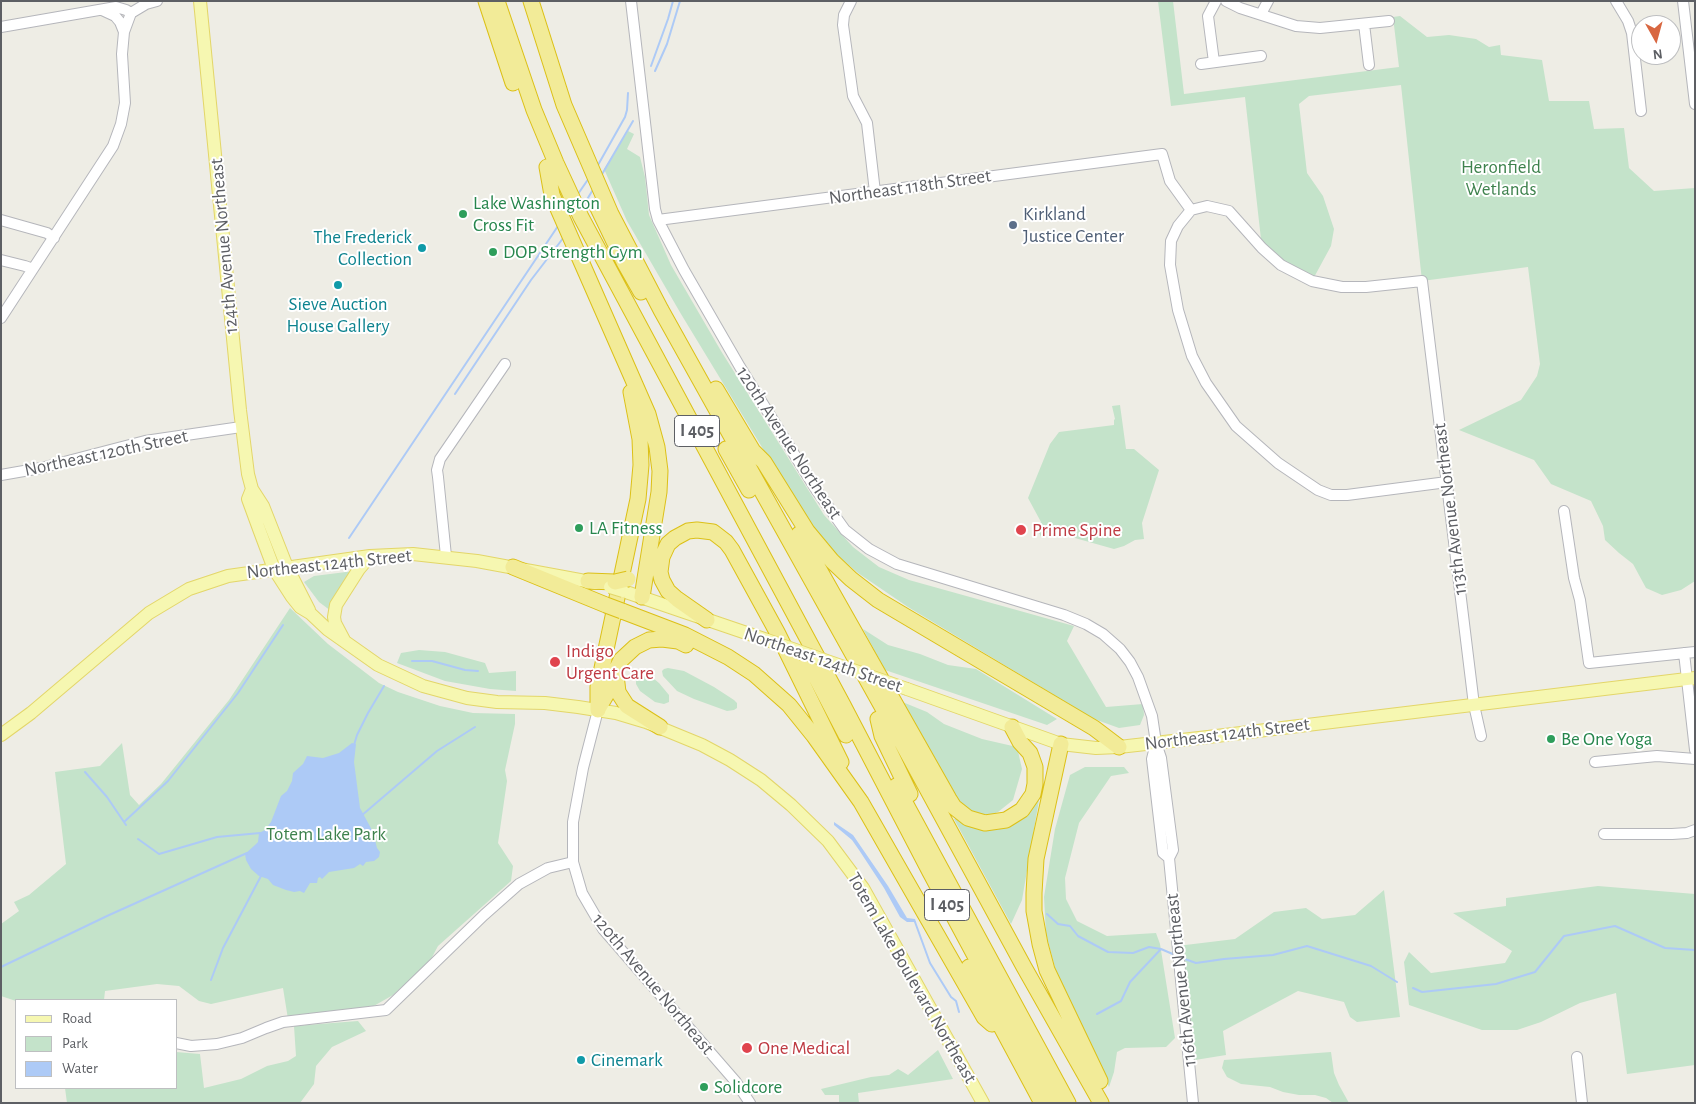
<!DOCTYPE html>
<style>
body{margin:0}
#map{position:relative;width:1696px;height:1104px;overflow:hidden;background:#eeede5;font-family:"Alegreya Sans",sans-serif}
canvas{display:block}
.frame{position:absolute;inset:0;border:2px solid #5d5f64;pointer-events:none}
.legend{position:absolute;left:15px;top:999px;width:162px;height:90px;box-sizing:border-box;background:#fff;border:1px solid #bebfc1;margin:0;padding:6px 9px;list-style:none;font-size:15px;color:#5d5f64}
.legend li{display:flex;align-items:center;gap:10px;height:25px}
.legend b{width:25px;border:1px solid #bebfc1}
.north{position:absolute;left:1631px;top:15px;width:50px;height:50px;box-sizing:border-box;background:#fff;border:1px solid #bebfc1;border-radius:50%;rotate:173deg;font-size:14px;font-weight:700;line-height:20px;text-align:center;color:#5d5f64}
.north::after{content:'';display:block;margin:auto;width:18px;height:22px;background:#d86741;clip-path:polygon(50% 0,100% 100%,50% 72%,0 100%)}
</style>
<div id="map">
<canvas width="1696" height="1104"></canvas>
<div class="frame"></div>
<ul class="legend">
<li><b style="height:6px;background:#f6f7b1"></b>Road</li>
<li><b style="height:14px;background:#c4e3ca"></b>Park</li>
<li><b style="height:14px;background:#adcaf6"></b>Water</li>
</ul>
<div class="north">N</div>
</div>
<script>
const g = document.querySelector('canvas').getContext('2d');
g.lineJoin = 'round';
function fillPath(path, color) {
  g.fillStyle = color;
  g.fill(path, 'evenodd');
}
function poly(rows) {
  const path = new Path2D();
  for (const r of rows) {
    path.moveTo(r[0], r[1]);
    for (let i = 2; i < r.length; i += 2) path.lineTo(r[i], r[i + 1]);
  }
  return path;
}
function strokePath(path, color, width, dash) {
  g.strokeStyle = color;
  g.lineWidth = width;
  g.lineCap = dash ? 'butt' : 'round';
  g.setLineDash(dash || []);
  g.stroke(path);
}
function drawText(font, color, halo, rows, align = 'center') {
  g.font = font + ' "Alegreya Sans",sans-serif';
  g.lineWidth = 4;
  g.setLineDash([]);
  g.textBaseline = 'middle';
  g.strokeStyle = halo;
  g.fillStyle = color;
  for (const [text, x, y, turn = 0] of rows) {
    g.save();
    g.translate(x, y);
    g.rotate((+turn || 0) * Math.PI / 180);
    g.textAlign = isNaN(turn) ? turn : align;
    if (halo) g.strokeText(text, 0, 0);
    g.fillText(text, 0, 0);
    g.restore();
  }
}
const green = poly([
 [1158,1,1173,1,1184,94,1399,67,1393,17,1400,16,1427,37,1449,35,1476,39,1489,47,1500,45,1501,55,1542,60,1549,101,1589,101,1594,129,1624,128,1629,168,1654,191,1695,188,1695,581,1681,590,1662,595,1646,588,1633,564,1619,553,1605,540,1603,526,1591,501,1551,484,1534,460,1459,430,1521,400,1537,376,1540,364,1528,267,1422,281,1401,85,1309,96,1299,104,1307,173,1323,196,1334,229,1331,246,1312,281,1262,248,1245,97,1171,106],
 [628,131,634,134,627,149,640,157,645,177,649,215,671,265,721,351,824,515,853,547,879,567,909,580,1074,626,1067,641,1106,707,1143,704,1144,715,1140,725,1119,728,1094,719,908,607,858,573,827,546,810,525,774,467,681,314,627,221,604,169],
 [1120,405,1126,449,1134,449,1159,470,1142,523,1144,539,1135,540,1124,546,1114,549,1050,531,1041,537,1036,526,1041,522,1028,498,1050,444,1059,432,1114,425,1114,420,1115,419,1112,406],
 [354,571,331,611,319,602,304,582,314,576],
 [290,608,328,644,379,683,398,692,440,706,473,713,515,714,515,724,505,770,507,781,498,843,513,866,511,881,438,946,430,961,393,995,365,1011,288,1019,283,988,211,1004,199,1001,179,986,157,984,105,991,104,1000,16,1001,1,996,1,924,19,911,14,902,29,895,66,864,55,772,100,766,122,743,130,795,139,805,161,784,229,700],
 [863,629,888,645,920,654,948,665,976,669,1057,719,1047,725,885,670],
 [419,650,445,652,485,663,489,673,516,671,516,691,490,689,445,681,397,663,401,653],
 [668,668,684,671,714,687,734,700,737,703,737,708,734,710,727,711,694,699,677,691,663,676,662,671,664,669],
 [644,675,653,678,659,683,669,695,669,702,664,704,655,702,640,691,636,684,636,679,639,676],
 [900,701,927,712,944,724,982,739,1017,747,1022,769,1013,800,998,812,985,817,976,814,963,806,952,794],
 [1085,767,1124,767,1129,773,1111,776,1079,823,1065,878,1066,899,1077,921,1107,936,1156,933,1160,944,1175,1038,1166,1047,1125,1048,1117,1052,1114,1072,1109,1087,1060,986,1046,934,1044,897,1055,829,1070,775],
 [1039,800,1022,900,1011,924,954,819,957,818,982,830,996,830,1013,825,1025,816],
 [1598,886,1695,894,1695,1065,1627,1074,1616,993,1580,1003,1541,1022,1517,1030,1482,1030,1409,1005,1404,962,1409,952,1431,973,1505,963,1512,951,1453,913,1506,906,1506,898],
 [1384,890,1400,1017,1357,1022,1350,1017,1344,1002,1298,991,1223,1031,1226,1055,1189,1061,1177,946,1235,939,1274,912,1306,908,1322,919,1355,915],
 [358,1021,366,1031,332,1047,316,1066,314,1084,300,1103,67,1103,65,1088,176,1088,176,1052,200,1054,204,1088,241,1079,267,1066,288,1061,296,1056,294,1026],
 [938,1050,953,1079,858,1093,859,1103,839,1103,839,1095,825,1095,821,1089,871,1077,889,1075,898,1069,908,1075],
 [1331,1052,1334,1073,1339,1085,1349,1103,1333,1103,1326,1098,1315,1095,1299,1095,1283,1092,1270,1087,1241,1084,1227,1077,1222,1068,1224,1060]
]);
const water = poly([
 [352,743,356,744,354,762,360,808,373,832,377,848,380,852,379,857,374,861,366,862,363,866,360,864,354,868,329,872,322,879,320,877,318,878,317,883,310,883,304,893,300,891,294,892,286,890,273,885,268,879,259,876,251,869,246,860,245,854,255,845,258,842,259,833,265,830,271,822,281,796,287,791,292,781,293,773,303,764,307,756,323,758,339,753],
 [834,822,853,835,888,886,907,918,915,919,916,922,907,922,900,917,884,888,859,850,852,840,834,825]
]);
const stream = poly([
 [651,66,668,19,673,1],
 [655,71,667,44,680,1],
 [598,165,625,117,627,110,628,93],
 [601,176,633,121],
 [578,194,589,178],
 [583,206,594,188],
 [455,394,531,280,564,237],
 [349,538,558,226],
 [412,661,432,661,465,670,478,671],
 [354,745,357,735,368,713,384,686],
 [85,772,107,797,126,825],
 [361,816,437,751,475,727],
 [124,822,168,781,238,693,283,625],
 [138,839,159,854,217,837,260,833],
 [1047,914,1058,924,1070,926,1078,936,1108,952,1133,953,1149,947,1161,949,1175,955],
 [915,922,930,963,951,997,956,1001,959,1012],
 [1182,958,1196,963,1224,959,1273,955,1307,946,1371,966,1397,982],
 [1,967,107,916,247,853],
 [211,980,223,948,261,876],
 [1413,988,1422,992,1496,984,1535,972,1564,936,1615,926,1665,948,1695,950],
 [1097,1014,1121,1001,1130,982,1161,949]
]);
const minor = poly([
 [631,1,655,209,658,220,684,270,740,367,817,491,845,530,869,549,897,564,1064,615,1086,624,1103,634,1120,649,1130,662,1138,677,1152,716,1156,743,1161,758,1173,850,1169,858,1193,1103],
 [851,1,844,15,843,25,853,96,867,123,875,192],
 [1226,1,1240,8,1296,26,1320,28,1389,21],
 [1616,1,1628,21,1632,33,1641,111],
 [1683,1,1695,104],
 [102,10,115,16,120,22,124,32],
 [1261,14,1268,1],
 [1364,24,1369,65],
 [1,27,116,7,126,10,131,13],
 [1214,62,1208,16,1216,1],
 [1201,64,1261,56],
 [1191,210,1207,206,1229,211,1262,248,1281,265,1312,281,1342,287,1366,287,1422,281,1474,705,1481,736],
 [1191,210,1178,226,1171,241,1170,265,1178,310,1192,356,1206,383,1236,426,1278,463,1318,490,1331,495,1347,495,1447,482],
 [1,220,47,233,54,238],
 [658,220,1162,154,1170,181,1191,210],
 [1,260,25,266,33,269],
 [1,318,113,146,121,124,125,103,122,54,124,32,131,13,146,4,157,1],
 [1,475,41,468,145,441,241,427],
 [1564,511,1574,578,1580,600,1589,663,1695,652],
 [446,556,438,477,437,470,440,459,505,364],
 [1684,653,1695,750],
 [598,710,583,768,573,822,573,862,582,893,603,929,736,1082,750,1103],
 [1156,743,1152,759,1163,853,1169,858],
 [1595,762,1657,756,1695,759],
 [1604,834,1672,834,1687,833,1695,830],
 [176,1043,191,1046,217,1044,242,1038,266,1028,283,1022,386,1010,484,915,519,884,548,868,573,862],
 [1577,1057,1582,1103]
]);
const major = poly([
 [200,1,240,410,248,474,252,489,263,506,287,567,309,610],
 [252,489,248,499,259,529,274,569,292,597,300,607,310,613,327,629,378,665,423,686,467,698,497,702,545,703,578,707,616,713,646,722,702,745,730,760,761,780,791,805,828,841,863,888,983,1103],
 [623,591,767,640],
 [344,640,335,623,334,617,336,605,359,569,370,556],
 [907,689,1061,744,1096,748,1119,747,1208,737,1695,678],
 [1,735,31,713,149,613,189,589,228,576,370,556,413,554,477,561,596,583]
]);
const highway = poly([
 [486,1,513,83],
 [497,1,534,110,556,163,581,217,843,705,930,872,1054,1103],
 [531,1,564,105,611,214,661,310,894,728,1024,967,1101,1103],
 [547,167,552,195,648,414,657,447,660,471,659,492,642,597],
 [597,206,624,262,641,292],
 [716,389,753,451,764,462,807,531,832,561,851,579,878,600,1094,728,1119,747],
 [726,449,749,490],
 [799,534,949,799,954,807,968,818,985,823,1006,820,1022,810,1033,794,1035,784,1035,767,1030,753,1020,742,1012,727],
 [513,567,606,605],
 [588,581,615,582],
 [622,611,685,635,728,657,754,674,789,705,814,736,861,802,984,1017,992,1024],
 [707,620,677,599,668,591,662,580,660,572,662,557,668,544,675,538,688,531,697,530,713,532,726,542,732,550,777,632,841,762],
 [807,660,846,735],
 [616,675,618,692,627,706,660,727],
 [598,709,609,690,617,668,621,660,635,647,649,640,662,639,678,641,686,645],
 [598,710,598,687,638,499,641,465,640,439,631,392],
 [878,719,882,736,910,794],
 [1061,744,1036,859,1034,893,1034,911,1040,944,1047,970,1100,1081],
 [896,786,1068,1103],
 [969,967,1042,1103]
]);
const majorBridge = poly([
 [610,587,623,591],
 [767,640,907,689]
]);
const highwayBridge = poly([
 [615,582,628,579],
 [606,605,622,611]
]);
const markers = [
 [463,214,5,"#2e9e5b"],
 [1013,225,5,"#5c6f8a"],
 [422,248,5,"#0f9aa8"],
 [493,252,5,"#2e9e5b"],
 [338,285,5,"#0f9aa8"],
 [579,528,5,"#2e9e5b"],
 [1021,530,6,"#e0444e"],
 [555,662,6,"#e0444e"],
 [1551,739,5,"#2e9e5b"],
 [747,1048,6,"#e0444e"],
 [581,1060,5,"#0f9aa8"],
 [704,1087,5,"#2e9e5b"]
];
const shields = [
 [697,431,45],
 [947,905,45]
];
const shieldNames = [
 ["I 405",697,431],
 ["I 405",947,905]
];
const parkNames = [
 ["Heronfield",1501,167],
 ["Wetlands",1501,189],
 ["Totem Lake Park",326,834]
];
const streetNames = [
 ["Northeast 118th Street",910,187,-8],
 ["124th Avenue Northeast",224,246,-95],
 ["120th Avenue Northeast",789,443,57],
 ["Northeast 120th Street",106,453,-12],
 ["113th Avenue Northeast",1450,509,-97],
 ["Northeast 124th Street",329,564,-6],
 ["Northeast 124th Street",823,660,19],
 ["Northeast 124th Street",1227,734,-7],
 ["Totem Lake Boulevard Northeast",912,978,60],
 ["116th Avenue Northeast",1181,980,-96],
 ["120th Avenue Northeast",653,984,50]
];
const leisureNames = [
 ["Lake Washington",473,203],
 ["Cross Fit",473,225],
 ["DOP Strength Gym",503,252],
 ["LA Fitness",589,528],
 ["Be One Yoga",1561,739],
 ["Solidcore",714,1087]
];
const serviceNames = [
 ["Kirkland",1023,214],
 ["Justice Center",1023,236]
];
const cultureNames = [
 ["The Frederick",412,237],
 ["Collection",412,259],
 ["Sieve Auction",338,304,"center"],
 ["House Gallery",338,326,"center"],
 ["Cinemark",591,1060,"left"]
];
const healthNames = [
 ["Prime Spine",1032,530],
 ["Indigo",566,651],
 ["Urgent Care",566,673],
 ["One Medical",758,1048]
];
fillPath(green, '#c4e3ca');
fillPath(water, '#adcaf6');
strokePath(stream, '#adcaf6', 2);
strokePath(minor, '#b5b6bb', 12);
strokePath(major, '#e3d669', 14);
strokePath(highway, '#dcc017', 17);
strokePath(minor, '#fff', 10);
strokePath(major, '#f6f7b1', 12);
strokePath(highway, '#f2eb98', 15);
strokePath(majorBridge, '#e3d669', 14, []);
strokePath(highwayBridge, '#dcc017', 17, []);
strokePath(majorBridge, '#f6f7b1', 12);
strokePath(highwayBridge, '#f2eb98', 15);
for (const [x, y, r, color] of markers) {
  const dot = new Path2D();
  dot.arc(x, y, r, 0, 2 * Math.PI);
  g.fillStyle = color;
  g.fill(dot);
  strokePath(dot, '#fff', 2);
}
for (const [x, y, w] of shields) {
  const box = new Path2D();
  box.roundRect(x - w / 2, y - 15.5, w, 31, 4);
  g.fillStyle = '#fff';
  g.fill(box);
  strokePath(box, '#5d5f64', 1);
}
drawText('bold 18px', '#5d5f64', null, shieldNames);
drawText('19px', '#3e824d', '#fff', parkNames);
drawText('19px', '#5d5f64', '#fff', streetNames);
drawText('19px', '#27864d', '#fff', leisureNames, 'left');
drawText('19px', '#4e5e75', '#fff', serviceNames, 'left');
drawText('19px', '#0d838f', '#fff', cultureNames, 'right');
drawText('19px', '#be3a42', '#fff', healthNames, 'left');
</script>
